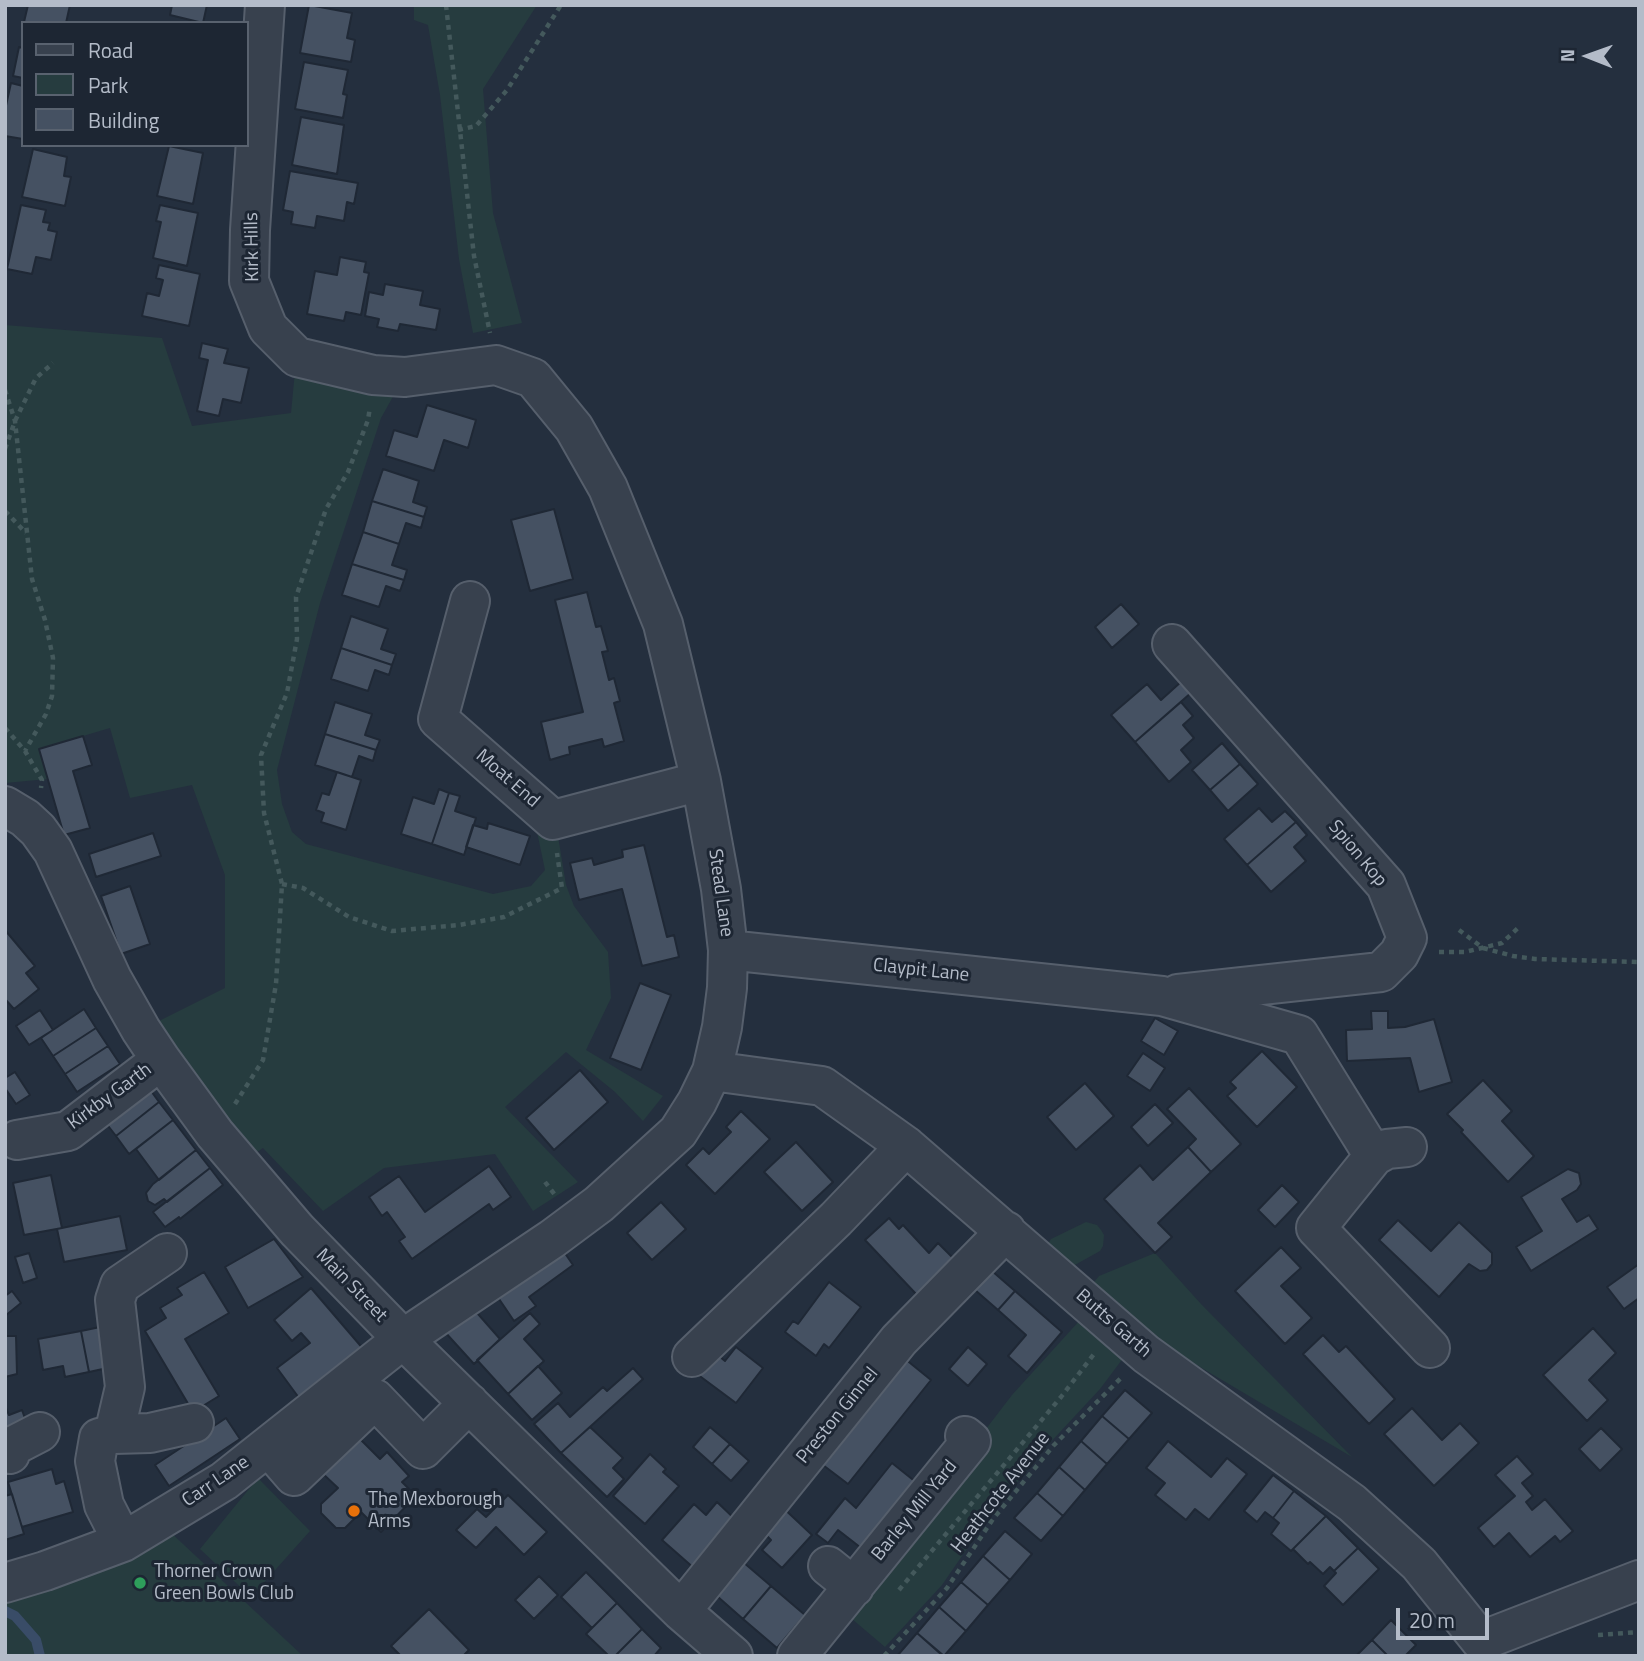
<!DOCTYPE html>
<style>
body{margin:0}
#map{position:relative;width:1644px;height:1661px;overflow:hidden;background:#242f3e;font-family:"Titillium Web",sans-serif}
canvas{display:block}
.frame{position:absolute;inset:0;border:7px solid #b4bcc9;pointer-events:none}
.legend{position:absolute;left:21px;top:21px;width:228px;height:126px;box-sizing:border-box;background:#1d2633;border:2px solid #59626f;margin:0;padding:9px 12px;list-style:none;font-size:21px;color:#b4bcc9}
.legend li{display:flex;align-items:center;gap:14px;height:35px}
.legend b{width:35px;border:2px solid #59626f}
.north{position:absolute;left:1553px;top:21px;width:70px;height:70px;-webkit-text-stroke:5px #1d2633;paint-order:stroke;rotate:271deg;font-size:19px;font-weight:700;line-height:28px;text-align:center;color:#b4bcc9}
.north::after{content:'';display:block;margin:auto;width:24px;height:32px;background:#b4bcc9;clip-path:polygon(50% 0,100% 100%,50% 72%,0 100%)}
.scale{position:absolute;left:1396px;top:1608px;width:93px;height:32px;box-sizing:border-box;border:4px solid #b4bcc9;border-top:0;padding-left:9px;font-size:21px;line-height:24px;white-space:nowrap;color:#b4bcc9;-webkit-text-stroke:5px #1d2633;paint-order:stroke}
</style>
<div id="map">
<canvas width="1644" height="1661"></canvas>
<div class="frame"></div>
<ul class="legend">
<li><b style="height:9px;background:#38414e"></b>Road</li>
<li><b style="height:19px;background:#263c3f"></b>Park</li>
<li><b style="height:19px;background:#455162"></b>Building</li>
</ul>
<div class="north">N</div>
<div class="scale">20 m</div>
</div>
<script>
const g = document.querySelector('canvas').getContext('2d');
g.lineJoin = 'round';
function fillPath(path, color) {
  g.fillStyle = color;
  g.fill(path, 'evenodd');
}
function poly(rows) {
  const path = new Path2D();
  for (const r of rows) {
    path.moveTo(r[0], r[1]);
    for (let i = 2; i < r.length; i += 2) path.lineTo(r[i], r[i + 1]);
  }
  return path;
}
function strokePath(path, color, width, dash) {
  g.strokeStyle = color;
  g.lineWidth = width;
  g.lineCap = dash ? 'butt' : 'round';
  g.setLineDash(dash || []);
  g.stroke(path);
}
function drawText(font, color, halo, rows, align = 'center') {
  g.font = font + ' "Titillium Web",sans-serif';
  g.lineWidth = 6;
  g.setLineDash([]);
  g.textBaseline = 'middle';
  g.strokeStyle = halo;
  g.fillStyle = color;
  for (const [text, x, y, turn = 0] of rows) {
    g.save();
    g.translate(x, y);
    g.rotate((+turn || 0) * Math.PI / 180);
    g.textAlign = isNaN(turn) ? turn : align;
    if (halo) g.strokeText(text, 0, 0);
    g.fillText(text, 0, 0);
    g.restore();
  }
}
const green = poly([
 [414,5,537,5,483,89,493,213,522,323,473,333,459,259,440,95,428,25,414,20],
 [5,325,162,338,192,426,291,413,295,371,318,382,349,390,395,393,381,418,320,603,277,770,282,804,292,832,306,844,493,894,531,886,545,870,536,827,558,836,566,885,574,906,608,952,611,998,586,1050,663,1096,643,1121,615,1092,566,1052,505,1107,578,1182,533,1211,495,1154,384,1168,323,1211,263,1148,253,1155,157,1022,225,988,225,875,192,785,130,798,110,728,39,749,48,779,5,783],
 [1086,1222,1097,1225,1101,1230,1104,1235,1103,1246,1100,1251,1073,1266,1048,1244,1051,1239],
 [1155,1253,1201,1304,1352,1457,1163,1345,1090,1287,1099,1276],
 [1081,1319,1124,1357,1100,1389,1048,1445,991,1514,942,1585,885,1647,845,1613,1012,1395],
 [258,1478,310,1531,251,1597,200,1549],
 [168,1530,303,1656,5,1656,5,1597]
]);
const stream = poly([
 [5,1611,15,1616,36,1640,40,1656]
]);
const building = poly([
 [28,5,70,5,66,23,24,22,28,5],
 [172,5,207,5,203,23,170,15,172,5],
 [309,5,352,13,347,38,355,40,351,62,300,53,309,5],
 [19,47,23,48,23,78,13,76,19,47],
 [304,62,348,70,343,94,347,95,343,118,295,109,304,62],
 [11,83,23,86,23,139,5,136,5,110,11,83],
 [301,117,344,125,337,174,292,165,301,117],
 [169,146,203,153,193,204,157,196,169,146],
 [33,149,67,157,64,176,71,177,65,206,22,197,33,149],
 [290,171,358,183,354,204,347,202,344,221,317,216,315,228,291,224,293,212,283,210,290,171],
 [21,205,46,210,43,222,50,223,48,230,57,232,51,260,36,257,32,274,7,269,21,205],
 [160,205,198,213,187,266,153,258,161,222,156,221,160,205],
 [340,257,366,262,364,272,369,273,361,315,346,312,344,321,307,314,315,271,337,275,340,257],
 [159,265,200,274,189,326,142,316,147,293,159,296,163,280,156,278,159,265],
 [385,284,423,291,420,305,440,309,436,330,400,324,398,331,377,327,379,319,365,316,369,292,383,295,385,284],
 [202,343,228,349,224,363,249,368,241,403,223,399,219,416,197,411,208,360,199,358,202,343],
 [427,405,476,420,468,448,444,440,434,471,386,456,394,430,417,437,427,405],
 [383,469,419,481,413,502,427,507,424,517,372,501,383,469],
 [372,501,424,517,421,528,406,523,399,544,363,532,372,501],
 [554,509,573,579,530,591,511,520,554,509],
 [363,532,399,544,392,565,407,570,404,580,352,564,363,532],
 [352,564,404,580,400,591,386,586,379,607,342,595,352,564],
 [587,592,596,627,601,626,608,651,602,652,609,680,614,678,620,701,614,703,624,741,604,747,602,739,569,747,570,754,550,760,541,722,583,712,555,600,587,592],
 [1121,604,1139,624,1112,648,1095,627,1121,604],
 [351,616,388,629,381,649,396,654,392,665,341,648,351,616],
 [341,648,392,665,389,675,375,670,368,691,331,679,341,648],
 [1182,681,1192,692,1135,742,1111,715,1147,684,1161,700,1182,681],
 [335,702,372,714,365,735,380,740,376,750,325,734,335,702],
 [1181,702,1193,716,1183,725,1194,738,1181,750,1191,762,1169,782,1135,742,1181,702],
 [325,734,376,750,373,761,359,756,352,777,315,765,325,734],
 [83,736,92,765,73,771,90,828,64,835,39,749,83,736],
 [1222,743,1240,764,1210,790,1192,770,1222,743],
 [1240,764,1258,784,1228,811,1210,790,1240,764],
 [337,772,361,780,346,830,321,822,324,813,316,810,322,793,329,795,337,772],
 [439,789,449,793,432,844,401,834,413,797,434,804,439,789],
 [449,793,460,796,455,811,476,818,464,855,432,844,449,793],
 [1259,808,1272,822,1285,811,1296,822,1247,865,1224,839,1259,808],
 [1296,822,1307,835,1294,847,1306,861,1271,892,1247,865,1296,822],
 [488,823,530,836,520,865,466,847,473,825,487,829,488,823],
 [153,833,161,856,96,877,89,854,153,833],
 [644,845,667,937,674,935,679,957,642,966,622,889,579,900,570,863,592,858,594,865,623,857,622,850,644,845],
 [130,886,150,944,121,954,101,896,130,886],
 [5,930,35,966,26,973,39,989,14,1009,5,999,5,930],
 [640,983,671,995,641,1070,610,1058,640,983],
 [84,1009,96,1028,53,1056,41,1038,84,1009],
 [40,1010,53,1030,29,1045,16,1026,40,1010],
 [1371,1011,1388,1011,1388,1028,1405,1027,1434,1019,1452,1082,1419,1092,1410,1058,1347,1061,1346,1030,1372,1029,1371,1011],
 [1155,1018,1178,1031,1164,1055,1141,1041,1155,1018],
 [96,1028,108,1046,65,1074,53,1056,96,1028],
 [108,1046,120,1064,77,1092,65,1074,108,1046],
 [1262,1051,1297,1087,1257,1127,1227,1096,1236,1088,1230,1082,1262,1051],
 [1143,1053,1165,1068,1150,1091,1127,1076,1143,1053],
 [580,1070,608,1102,554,1150,526,1118,580,1070],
 [15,1072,30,1095,16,1104,5,1088,5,1078,15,1072],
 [1483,1080,1512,1111,1502,1121,1534,1156,1508,1182,1461,1132,1463,1130,1447,1114,1483,1080],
 [1085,1083,1114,1116,1076,1150,1047,1117,1085,1083],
 [146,1084,159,1102,116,1136,102,1118,146,1084],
 [1189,1088,1241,1144,1211,1172,1188,1147,1196,1139,1167,1109,1189,1088],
 [159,1102,173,1120,129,1154,116,1136,159,1102],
 [1155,1104,1173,1123,1148,1146,1131,1127,1155,1104],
 [741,1111,770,1139,715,1194,686,1165,703,1148,709,1154,731,1132,726,1127,741,1111],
 [173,1120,196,1150,159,1180,136,1149,173,1120],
 [796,1142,833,1182,802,1211,764,1172,796,1142],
 [1188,1147,1211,1172,1158,1223,1172,1237,1155,1253,1104,1199,1140,1165,1153,1180,1188,1147],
 [196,1150,210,1168,167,1202,164,1199,155,1205,148,1201,146,1193,153,1184,196,1150],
 [489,1166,511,1197,493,1210,489,1204,412,1259,399,1241,405,1237,387,1212,382,1216,369,1197,399,1176,425,1212,489,1166],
 [210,1168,223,1185,180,1219,179,1217,165,1227,153,1212,210,1168],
 [1568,1169,1579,1173,1581,1184,1577,1190,1562,1199,1577,1222,1589,1215,1598,1229,1531,1271,1516,1247,1542,1231,1521,1197,1568,1169],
 [51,1175,62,1228,24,1235,13,1183,51,1175],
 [1282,1185,1299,1202,1275,1227,1258,1210,1282,1185],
 [661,1202,686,1229,652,1260,627,1233,661,1202],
 [120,1216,127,1250,64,1262,57,1229,120,1216],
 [889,1218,899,1229,903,1225,929,1253,938,1243,955,1260,917,1295,865,1240,889,1218],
 [1398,1220,1431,1251,1459,1222,1492,1253,1492,1264,1487,1270,1480,1271,1469,1264,1439,1297,1379,1240,1398,1220],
 [274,1239,303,1277,248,1308,225,1267,274,1239],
 [560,1246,573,1265,529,1297,536,1306,514,1321,495,1293,560,1246],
 [1281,1247,1301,1268,1281,1286,1312,1318,1285,1344,1235,1291,1281,1247],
 [29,1253,37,1278,23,1283,15,1257,29,1253],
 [984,1264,1015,1291,998,1310,967,1283,984,1264],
 [1639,1264,1639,1298,1624,1309,1607,1287,1639,1264],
 [204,1272,229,1313,185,1339,219,1396,193,1412,145,1331,166,1318,160,1308,182,1295,177,1288,204,1272],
 [829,1282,861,1307,829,1348,824,1344,816,1356,785,1332,793,1321,798,1324,829,1282],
 [311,1288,365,1351,302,1402,277,1368,310,1343,301,1333,292,1341,274,1320,311,1288],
 [12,1291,21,1303,5,1316,5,1296,12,1291],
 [1015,1291,1062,1332,1027,1373,1008,1356,1026,1335,998,1310,1015,1291],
 [471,1306,500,1339,474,1364,444,1331,471,1306],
 [530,1313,540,1324,524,1339,544,1361,508,1394,477,1360,530,1313],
 [105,1326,112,1367,89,1372,81,1331,105,1326],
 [1593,1328,1616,1353,1589,1380,1608,1400,1587,1421,1543,1375,1593,1328],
 [81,1331,89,1372,65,1377,63,1366,43,1370,38,1339,81,1331],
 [1323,1335,1339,1352,1346,1346,1395,1399,1369,1424,1303,1354,1323,1335],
 [5,1336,16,1336,17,1374,5,1377,5,1336],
 [736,1347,763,1368,736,1403,697,1374,714,1352,725,1361,736,1347],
 [968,1347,987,1364,968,1386,949,1369,968,1347],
 [899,1354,931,1380,848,1484,815,1459,899,1354],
 [538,1366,562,1393,532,1420,508,1394,538,1366],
 [633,1368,643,1379,561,1453,534,1424,558,1403,570,1417,603,1387,607,1391,633,1368],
 [1125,1390,1152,1413,1129,1439,1102,1416,1125,1390],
 [5,1406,9,1415,22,1410,27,1424,5,1432,5,1406],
 [1412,1408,1442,1440,1460,1423,1479,1443,1434,1486,1384,1434,1412,1408],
 [1102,1416,1129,1439,1107,1464,1081,1441,1102,1416],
 [226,1418,240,1439,169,1486,155,1465,226,1418],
 [590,1427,623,1458,613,1468,624,1479,607,1497,561,1453,590,1427],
 [710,1427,730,1444,712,1464,693,1447,710,1427],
 [1601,1428,1622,1449,1600,1471,1579,1449,1601,1428],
 [358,1437,380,1459,387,1452,409,1476,402,1482,416,1496,381,1532,361,1512,345,1528,336,1528,321,1513,321,1504,338,1488,322,1473,358,1437],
 [1081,1441,1107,1464,1085,1490,1059,1467,1081,1441],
 [1168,1441,1211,1477,1227,1458,1247,1474,1209,1520,1195,1509,1186,1520,1155,1495,1165,1483,1146,1468,1168,1441],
 [730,1444,749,1461,731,1481,712,1464,730,1444],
 [650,1454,666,1469,663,1472,679,1486,645,1524,613,1496,650,1454],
 [1517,1456,1533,1474,1522,1483,1533,1496,1526,1502,1532,1510,1545,1499,1573,1531,1560,1542,1555,1536,1530,1557,1509,1533,1494,1547,1478,1528,1515,1496,1495,1475,1517,1456],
 [892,1463,927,1491,874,1558,838,1530,828,1543,816,1534,845,1498,856,1508,892,1463],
 [1059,1467,1085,1490,1063,1516,1037,1493,1059,1467],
 [52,1469,56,1484,64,1481,73,1512,22,1527,8,1482,52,1469],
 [1273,1475,1294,1491,1273,1518,1265,1512,1257,1522,1244,1511,1273,1475],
 [1294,1491,1326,1516,1291,1551,1271,1534,1279,1523,1273,1518,1294,1491],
 [1037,1493,1063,1516,1041,1541,1014,1518,1037,1493],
 [12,1494,24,1534,5,1540,5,1496,12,1494],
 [508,1495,547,1532,524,1555,496,1527,476,1548,456,1530,477,1509,486,1517,508,1495],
 [717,1502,738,1522,695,1569,662,1540,694,1504,706,1515,717,1502],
 [779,1504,812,1535,782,1568,762,1550,771,1540,758,1527,779,1504],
 [1326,1516,1358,1548,1334,1571,1330,1567,1323,1574,1310,1562,1308,1564,1293,1549,1326,1516],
 [1005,1531,1032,1554,1010,1580,983,1556,1005,1531],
 [1358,1548,1379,1569,1343,1605,1324,1586,1336,1573,1334,1571,1358,1548],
 [736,1556,771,1586,743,1619,709,1589,736,1556],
 [983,1556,1010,1580,988,1605,961,1582,983,1556],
 [586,1572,617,1603,592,1628,561,1597,586,1572],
 [539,1576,558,1595,534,1619,515,1600,539,1576],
 [961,1582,988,1605,966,1631,939,1607,961,1582],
 [771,1586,805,1615,777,1648,743,1619,771,1586],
 [617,1603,642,1629,615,1656,609,1656,586,1634,617,1603],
 [939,1607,966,1631,944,1656,917,1633,939,1607],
 [429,1609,469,1650,463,1656,401,1656,391,1646,429,1609],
 [1391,1620,1416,1645,1405,1656,1388,1656,1372,1640,1391,1620],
 [642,1629,661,1648,654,1656,615,1656,642,1629],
 [917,1633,943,1656,897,1656,917,1633],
 [1372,1640,1388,1656,1356,1656,1372,1640]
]);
const path = poly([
 [446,5,474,256,490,333],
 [458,130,476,126,507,90,561,5],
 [5,390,15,421,32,579,45,620,53,658,52,696,46,714,25,751],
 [5,449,15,421,36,378,53,363],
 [5,511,26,533],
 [5,728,25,751,42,780,41,788],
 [282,884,303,888,349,917,392,931,459,925,504,917,562,888,557,853],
 [1459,930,1483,948,1513,956,1535,959,1639,962],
 [1439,952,1465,952,1502,943,1518,928],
 [235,1104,263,1060,276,984,282,884,264,813,261,755,287,693,297,639,296,597,326,509,348,472,368,420,370,407],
 [545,1182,555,1195],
 [899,1590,1061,1397,1094,1354],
 [1598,1635,1639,1632],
 [884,1656,947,1588,993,1519,1054,1445,1123,1376]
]);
const minor = poly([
 [470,601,438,719,553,820,701,781],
 [1172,644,1386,885,1407,938,1399,954,1381,972,1178,994],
 [5,806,25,818,38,830,53,851,112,979,141,1030,161,1060,215,1134,297,1230,403,1339,681,1611,733,1656],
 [728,950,1162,996,1299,1035,1374,1156,1387,1149,1407,1147],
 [712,1071,822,1086,906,1146,1146,1354,1352,1503,1419,1564,1481,1641],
 [17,1140,68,1131,161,1060],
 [1374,1156,1316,1228,1430,1348],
 [167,1253,120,1285,115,1300,125,1387,114,1434,150,1433,194,1423],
 [692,1357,836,1219,906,1146],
 [114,1434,99,1438,95,1461,104,1505,123,1542],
 [268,1446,294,1476,375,1399,423,1449,469,1403],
 [10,1454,9,1448,40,1432],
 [828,1566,854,1587],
 [5,1583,45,1571,123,1542,224,1481,403,1339,552,1239,599,1204,678,1132,697,1102,712,1071,722,1027,727,988,728,950,721,889,701,781,663,624,608,488,574,428,533,378,496,365,405,377,373,375,297,357,268,328,249,281,250,230,265,5],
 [681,1611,899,1340,1006,1231],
 [1481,1641,1639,1580],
 [797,1656,971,1441,965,1436]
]);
const markers = [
 [354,1511,7,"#e8710a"],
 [140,1583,7,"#2e9e5b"]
];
const streetNames = [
 ["Kirk Hills",253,247,-91],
 ["Moat End",507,779,41],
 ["Spion Kop",1357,854,50],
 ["Stead Lane",720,893,82],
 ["Claypit Lane",921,971,6],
 ["Kirkby Garth",110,1097,-36],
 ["Main Street",351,1286,46],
 ["Butts Garth",1113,1324,41],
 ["Preston Ginnel",838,1416,-51],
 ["Carr Lane",216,1482,-34],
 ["Heathcote Avenue",1001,1493,-52],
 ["Barley Mill Yard",915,1511,-51]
];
const poiNames = [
 ["The Mexborough",368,1500],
 ["Arms",368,1522],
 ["Thorner Crown",154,1572],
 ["Green Bowls Club",154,1594]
];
fillPath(green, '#263c3f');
strokePath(stream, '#394c67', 10);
fillPath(building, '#455162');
strokePath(building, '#1f2835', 2);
strokePath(minor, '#565f6c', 42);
strokePath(path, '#44595c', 4.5, [5, 5]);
strokePath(minor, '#38414e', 38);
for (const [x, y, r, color] of markers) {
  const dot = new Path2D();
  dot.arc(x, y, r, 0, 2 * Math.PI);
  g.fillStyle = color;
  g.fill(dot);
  strokePath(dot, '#1d2633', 2.5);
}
drawText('19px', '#b4bcc9', '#1d2633', streetNames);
drawText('19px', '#b4bcc9', '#1d2633', poiNames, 'left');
</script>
